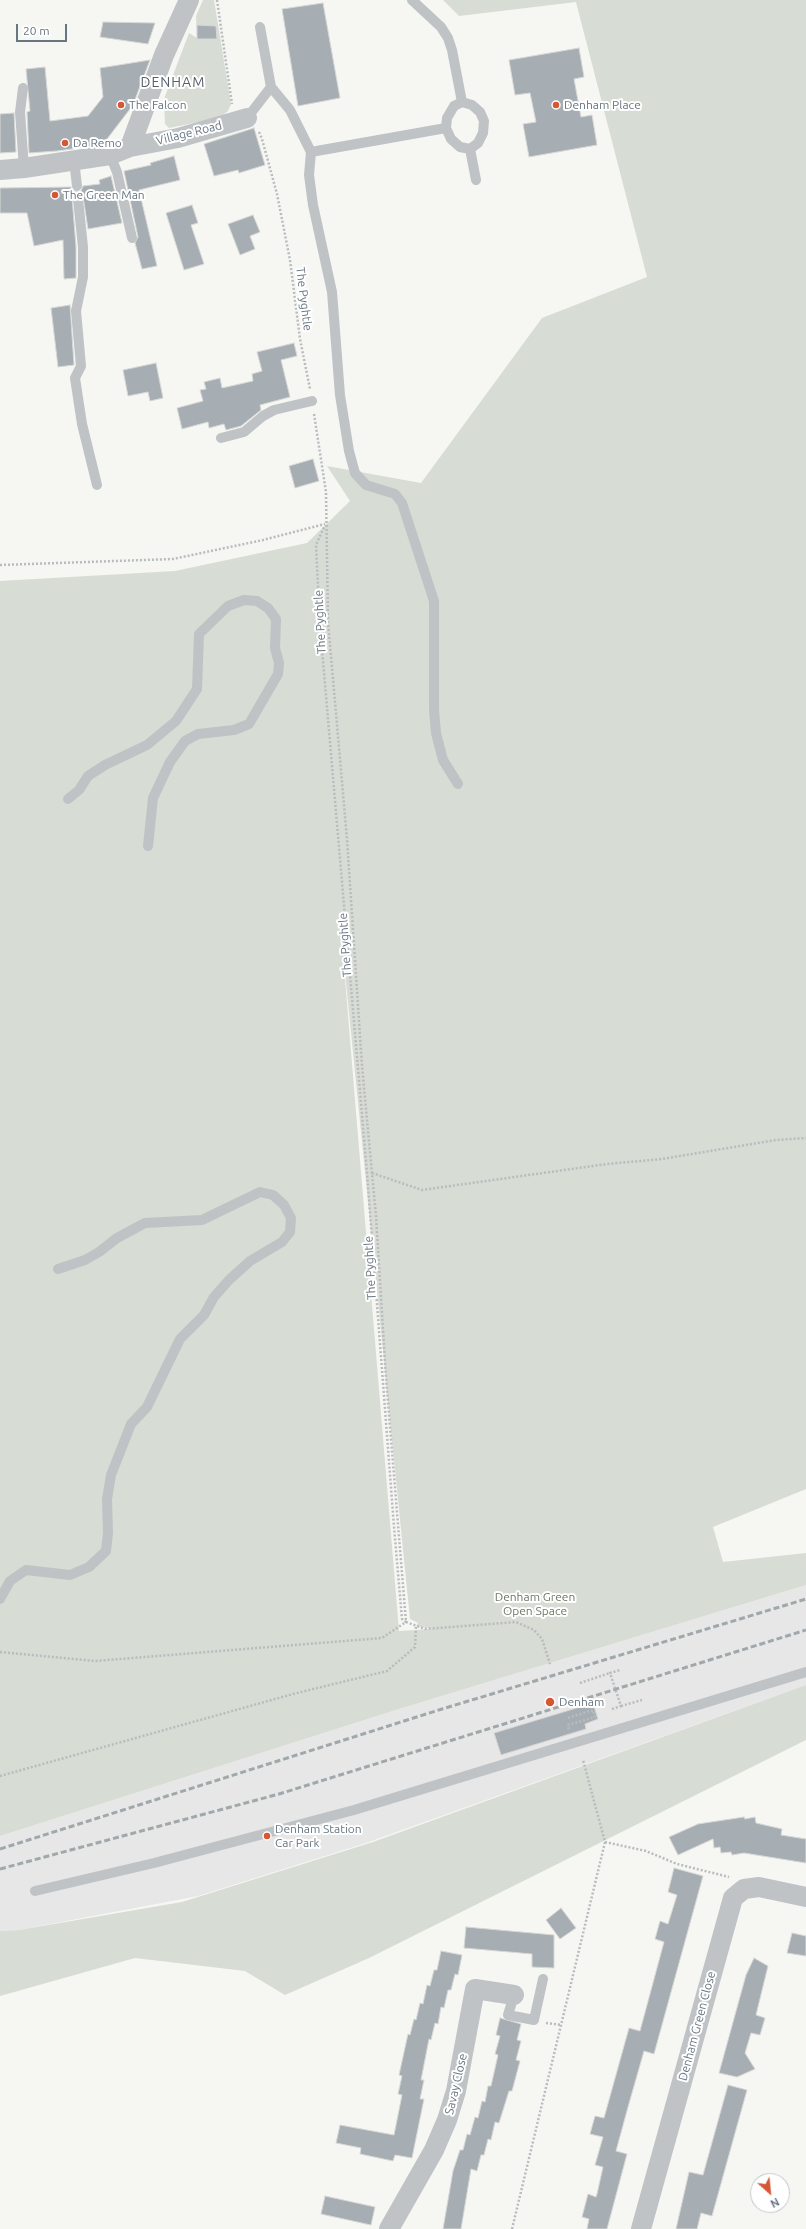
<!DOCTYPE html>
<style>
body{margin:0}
#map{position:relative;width:806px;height:2229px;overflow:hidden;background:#f6f6f3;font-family:Ubuntu,sans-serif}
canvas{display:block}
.north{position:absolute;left:750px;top:2173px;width:40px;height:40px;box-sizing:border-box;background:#fff;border:1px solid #c2c8cd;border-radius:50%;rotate:153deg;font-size:11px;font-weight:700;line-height:16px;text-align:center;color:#677681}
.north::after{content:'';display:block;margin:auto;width:14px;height:18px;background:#d55734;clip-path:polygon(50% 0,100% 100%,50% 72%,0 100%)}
.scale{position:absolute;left:16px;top:24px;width:51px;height:18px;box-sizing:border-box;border:2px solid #677681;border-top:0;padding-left:5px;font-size:12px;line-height:14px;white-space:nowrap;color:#677681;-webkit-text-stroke:3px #fff;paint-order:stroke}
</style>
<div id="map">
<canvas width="806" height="2229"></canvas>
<div class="north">N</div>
<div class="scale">20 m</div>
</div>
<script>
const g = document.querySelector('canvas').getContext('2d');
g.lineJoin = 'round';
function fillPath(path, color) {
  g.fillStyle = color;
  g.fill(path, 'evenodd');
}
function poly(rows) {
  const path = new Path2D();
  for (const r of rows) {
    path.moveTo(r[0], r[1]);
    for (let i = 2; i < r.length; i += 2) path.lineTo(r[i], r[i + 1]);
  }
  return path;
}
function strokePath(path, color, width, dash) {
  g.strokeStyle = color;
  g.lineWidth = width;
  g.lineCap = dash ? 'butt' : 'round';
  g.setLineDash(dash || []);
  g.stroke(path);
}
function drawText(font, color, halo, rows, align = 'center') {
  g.font = font + ' Ubuntu,sans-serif';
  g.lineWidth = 4;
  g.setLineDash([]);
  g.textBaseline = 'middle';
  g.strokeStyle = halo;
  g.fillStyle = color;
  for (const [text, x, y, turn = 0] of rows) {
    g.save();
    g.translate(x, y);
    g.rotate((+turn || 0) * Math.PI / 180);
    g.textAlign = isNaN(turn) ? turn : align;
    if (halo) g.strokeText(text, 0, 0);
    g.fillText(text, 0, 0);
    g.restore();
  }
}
const built = poly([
 [806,1585,806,1685,366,1843,198,1896,19,1930,0,1931,0,1836,399,1709]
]);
const green = poly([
 [203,0,214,0,231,104,228,111,219,118,169,128,165,124,164,99,189,33,197,38,196,16],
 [443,0,806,0,806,1489,713,1527,723,1562,806,1553,806,1585,399,1709,0,1836,0,581,175,571,307,543,350,501,327,466,421,483,542,318,647,277,576,2,459,16],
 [342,943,410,1619,418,1623,416,1626,432,1629,399,1631],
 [806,1685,806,1740,369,1958,285,1995,245,1971,135,1958,0,1996,0,1931,19,1930,182,1902,373,1842]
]);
const building = poly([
 [323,3,340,98,298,106,282,9,323,3],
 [103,22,155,23,148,44,100,37,103,22],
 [197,25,216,26,217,39,197,39,197,25],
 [579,48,584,77,574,79,581,117,592,115,597,145,529,157,523,124,536,122,530,93,515,95,509,60,579,48],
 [150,60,133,105,107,139,93,146,57,151,29,153,27,112,30,111,26,69,45,67,50,121,88,116,103,97,100,68,150,60],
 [14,113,16,152,0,153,0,114,14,113],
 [254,128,265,165,239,173,238,170,214,176,204,144,254,128],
 [174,156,180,180,139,190,157,266,142,269,135,243,138,237,124,171,151,165,150,163,174,156],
 [111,176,122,223,88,229,83,196,77,193,72,197,76,247,76,278,64,279,63,240,34,246,27,213,0,213,0,188,71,187,72,190,77,192,81,191,83,186,100,184,99,180,111,176],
 [192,205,198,223,191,225,204,264,184,270,166,213,192,205],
 [253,215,260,232,250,236,255,249,240,255,228,224,253,215],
 [70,305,74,365,58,367,51,308,70,305],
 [294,343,297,356,281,360,290,397,260,405,261,410,241,426,226,430,224,424,209,428,208,422,182,429,177,408,203,401,200,390,206,389,204,382,220,378,222,388,253,381,252,374,262,371,257,352,294,343],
 [156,363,163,398,150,401,148,392,128,396,123,370,156,363],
 [313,459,319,481,295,488,289,466,313,459],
 [593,1703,598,1719,585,1724,586,1729,501,1755,494,1733,593,1703],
 [744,1817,745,1819,755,1817,756,1823,782,1829,781,1835,806,1839,806,1863,744,1853,732,1855,731,1852,721,1853,720,1847,714,1848,713,1839,678,1855,669,1837,698,1824,744,1817],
 [674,1868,703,1876,654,2054,644,2051,628,2107,616,2151,627,2154,607,2229,587,2229,589,2219,582,2217,588,2194,596,2197,597,2194,603,2167,595,2165,603,2137,590,2134,595,2116,604,2118,629,2028,640,2031,664,1942,655,1939,660,1921,668,1924,677,1895,668,1892,674,1868],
 [561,1908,576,1928,560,1939,546,1920,561,1908],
 [466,1927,554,1935,554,1968,532,1967,532,1954,464,1948,466,1927],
 [792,1933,806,1936,806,1956,787,1953,792,1933],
 [441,1951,462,1955,458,1975,455,1974,451,1990,448,1990,444,2008,441,2007,438,2024,435,2023,431,2040,429,2039,421,2080,424,2080,420,2099,424,2099,412,2158,395,2155,393,2161,360,2154,361,2148,336,2143,340,2125,394,2135,402,2095,398,2094,402,2076,399,2075,408,2034,410,2035,414,2019,416,2020,420,2003,423,2004,427,1985,430,1986,434,1970,437,1970,441,1951],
 [754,1958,768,1966,756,2015,765,2018,760,2035,751,2033,745,2053,755,2069,737,2077,719,2073,746,1975,754,1958],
 [500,2018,521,2024,517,2040,521,2041,516,2060,520,2061,512,2091,509,2091,499,2123,495,2122,491,2140,488,2139,484,2155,481,2155,477,2171,471,2169,461,2229,443,2229,453,2171,460,2150,463,2150,467,2134,470,2135,475,2117,478,2118,482,2101,485,2102,488,2086,491,2086,498,2055,495,2054,500,2036,496,2035,500,2018],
 [728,2085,747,2090,712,2216,701,2213,697,2229,676,2229,689,2172,703,2175,728,2085],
 [325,2196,375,2207,371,2225,321,2214,325,2196]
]);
const path = poly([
 [217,0,232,104],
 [259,132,262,139,277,194,290,260,300,339,310,389],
 [314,414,326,492,328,622,347,839,362,1066,376,1216,386,1378,406,1622,425,1629,516,1622,534,1630,542,1639,550,1664],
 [0,565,173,559,263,540,325,524],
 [372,1173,422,1190,607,1164,662,1159,776,1140,806,1138],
 [0,1652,95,1661,382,1638,406,1622,402,1619,394,1527,367,1173,320,626,316,545,325,525],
 [580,1683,610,1673],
 [621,1706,642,1700],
 [568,1718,593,1710,595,1717,568,1725,569,1731],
 [0,1776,293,1694,387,1671,415,1647,416,1626],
 [605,1842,646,1851,677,1864,729,1877],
 [546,2023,562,2025],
 [512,2229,605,1842,583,1760]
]);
const service = poly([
 [412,0,441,27,448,38,452,50,462,102],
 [271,87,290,110,311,152,309,175,313,205,332,292,340,395,349,451,355,473,366,485,395,494,402,503,434,601,434,710,436,733,443,760,458,784],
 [23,88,20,112,24,168],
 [247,118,271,87,260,27],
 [470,149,476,180],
 [311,152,446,128,447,118,454,106,462,102,472,105,480,112,484,121,483,133,478,143,470,149,460,147,451,139,446,128],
 [110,155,117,172,132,238],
 [74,160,77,186],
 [78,199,83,247,83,277,76,311,81,366,75,378,82,424,97,485],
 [221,438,244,432,263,416,274,410,312,401],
 [68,799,79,790,88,776,105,765,147,745,176,721,197,689,199,634,228,606,244,600,257,601,268,608,276,619,275,648,279,663,278,674,249,724,234,730,198,734,185,741,170,762,153,798,148,846],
 [0,1599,10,1581,26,1570,70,1575,89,1567,106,1551,108,1533,107,1499,111,1475,131,1424,147,1407,180,1339,204,1315,214,1297,229,1280,250,1261,282,1242,290,1232,291,1218,284,1205,273,1195,260,1192,202,1220,145,1223,117,1238,99,1252,85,1260,58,1269],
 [35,1891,154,1863,354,1810,806,1672],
 [514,1995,508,2015,534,2020,543,1979]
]);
const minor = poly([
 [130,147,164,55,189,0],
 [0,170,24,168,110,155,130,147,178,138,247,118],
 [389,2229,434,2150,447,2120,456,2091,475,1989,514,1995],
 [641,2229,733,1898,744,1889,759,1887,806,1897]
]);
const rail = poly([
 [0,1849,442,1709,806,1599],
 [0,1869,279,1794,806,1630]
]);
const pathBridge = poly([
 [612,1709,621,1706,610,1673,620,1670]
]);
const markers = [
 [121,105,4,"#d55734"],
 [556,105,4,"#d55734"],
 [65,143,4,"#d55734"],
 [55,195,4,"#d55734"],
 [550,1702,5,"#d55734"],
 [267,1836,4,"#d55734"]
];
const poiNames = [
 ["The Falcon",129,105],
 ["Denham Place",564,105],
 ["Da Remo",73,143],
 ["The Green Man",63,195],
 ["Denham",559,1702],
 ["Denham Station",275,1829],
 ["Car Park",275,1843]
];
const streetNames = [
 ["Village Road",189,133,-14],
 ["The Pyghtle",304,299,83],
 ["The Pyghtle",320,622,-93],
 ["The Pyghtle",345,945,-94],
 ["The Pyghtle",370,1268,-93],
 ["Denham Green Close",697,2026,-75],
 ["Savay Close",456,2084,-77]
];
const parkNames = [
 ["Denham Green",535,1597],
 ["Open Space",535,1611]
];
const quarterNames = [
 ["DENHAM",173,82]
];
fillPath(built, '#e6e7e6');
fillPath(green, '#d7dcd4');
fillPath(building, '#a7aeb3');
strokePath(building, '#d7d7d5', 1);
strokePath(path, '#b9bcbe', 2.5, [2, 2]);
strokePath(service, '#bfc3c6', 10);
strokePath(minor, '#bfc3c6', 20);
strokePath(rail, '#a1a7ab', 3, [6, 3]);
strokePath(pathBridge, '#b9bcbe', 2.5, [2, 2]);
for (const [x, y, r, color] of markers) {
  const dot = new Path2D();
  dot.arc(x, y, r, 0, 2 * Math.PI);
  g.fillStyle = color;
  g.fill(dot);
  strokePath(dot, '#fff', 1.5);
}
drawText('12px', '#677681', '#fff', poiNames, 'left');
drawText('12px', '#677681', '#fff', streetNames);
drawText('12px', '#6a7965', '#fff', parkNames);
g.letterSpacing = '1px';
drawText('14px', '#545f67', '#fff', quarterNames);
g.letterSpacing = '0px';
</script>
